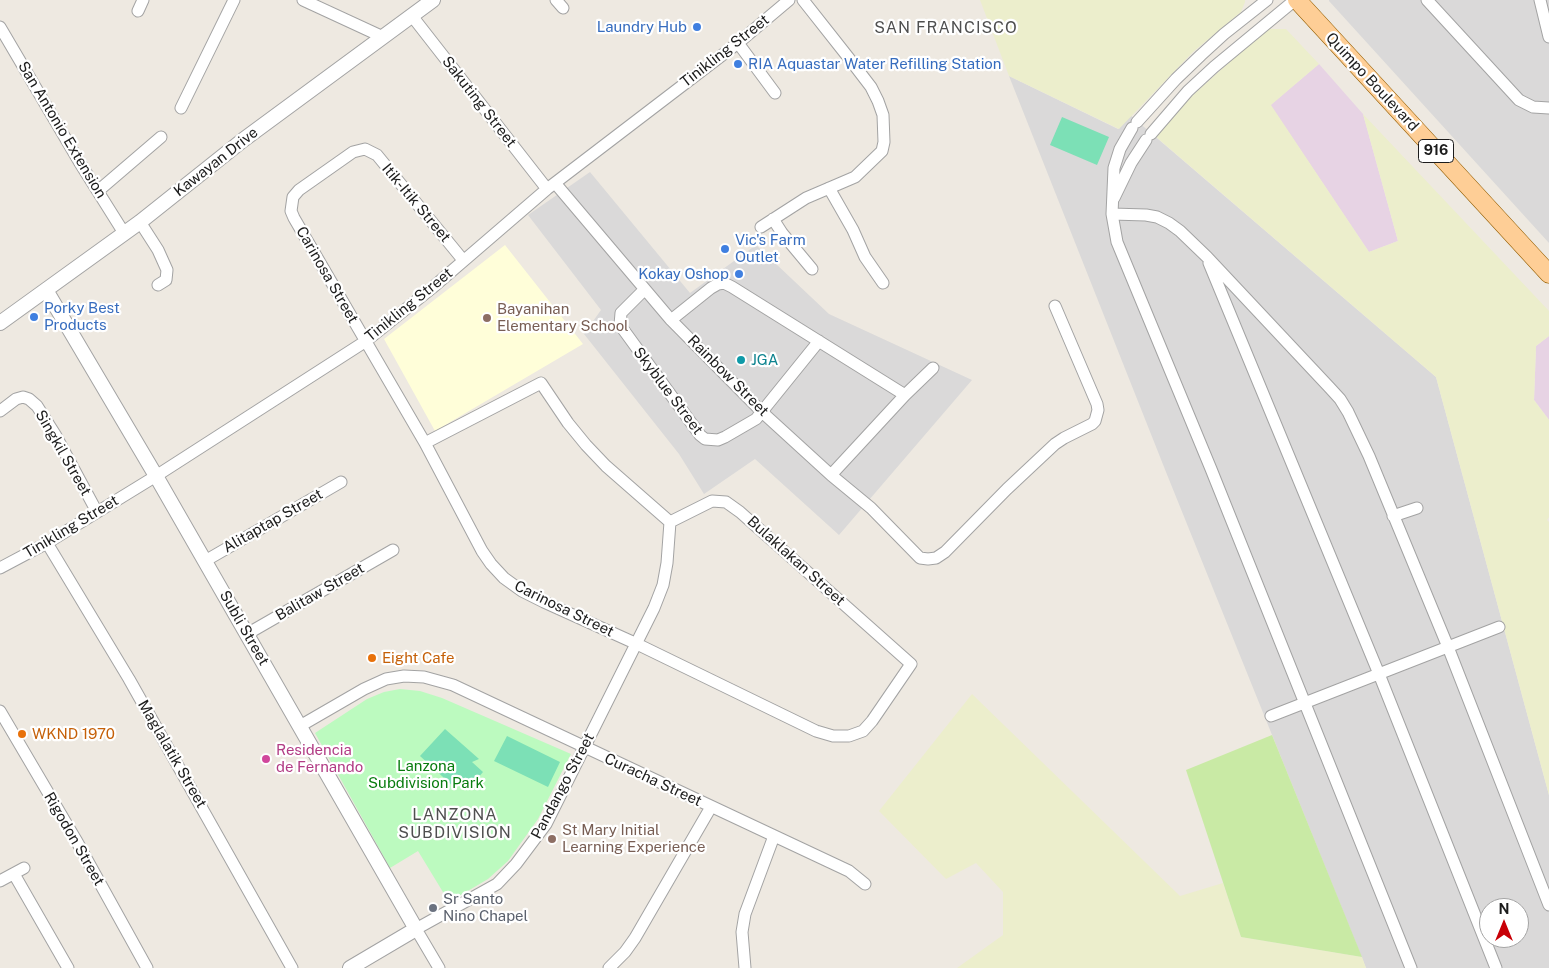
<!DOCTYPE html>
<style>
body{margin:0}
#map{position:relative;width:1549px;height:968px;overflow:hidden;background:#eee9e1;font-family:"Public Sans",sans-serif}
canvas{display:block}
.north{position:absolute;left:1479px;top:898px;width:50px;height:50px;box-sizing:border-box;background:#fff;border:1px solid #a4a4a4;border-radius:50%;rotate:0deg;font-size:14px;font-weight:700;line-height:20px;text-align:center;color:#1c1c1c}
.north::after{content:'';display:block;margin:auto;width:18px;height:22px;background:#c80007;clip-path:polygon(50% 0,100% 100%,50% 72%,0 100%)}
</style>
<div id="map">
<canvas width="1549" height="968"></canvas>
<div class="north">N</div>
</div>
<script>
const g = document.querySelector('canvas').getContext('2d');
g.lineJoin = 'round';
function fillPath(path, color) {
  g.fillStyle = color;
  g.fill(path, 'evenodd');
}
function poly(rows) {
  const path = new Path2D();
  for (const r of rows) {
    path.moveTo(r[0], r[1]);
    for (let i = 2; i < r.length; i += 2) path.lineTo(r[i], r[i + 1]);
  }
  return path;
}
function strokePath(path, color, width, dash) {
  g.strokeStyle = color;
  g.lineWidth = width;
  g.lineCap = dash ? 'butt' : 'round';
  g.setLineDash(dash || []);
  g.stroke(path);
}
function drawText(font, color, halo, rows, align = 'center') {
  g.font = font + ' "Public Sans",sans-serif';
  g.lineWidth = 4.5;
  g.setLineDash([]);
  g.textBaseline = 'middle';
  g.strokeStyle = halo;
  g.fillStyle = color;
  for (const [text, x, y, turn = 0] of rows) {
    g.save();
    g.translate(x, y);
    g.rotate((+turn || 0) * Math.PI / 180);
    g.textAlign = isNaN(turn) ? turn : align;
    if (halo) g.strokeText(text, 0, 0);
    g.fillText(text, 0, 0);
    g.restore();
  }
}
const residential = poly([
 [1329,0,1549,0,1549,243,1329,1],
 [1009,76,1118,129,1130,115,1436,377,1549,795,1549,968,1366,968,1166,472],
 [1489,908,1519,908,1519,938,1489,938],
 [590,172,690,293,756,245,829,314,972,380,839,535,755,459,704,494,679,454,584,334,601,310,528,215]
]);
const industrial = poly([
 [1319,64,1363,114,1398,241,1369,252,1270,105],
 [1549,336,1549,420,1534,400,1536,346]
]);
const education = poly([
 [505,245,583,344,435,431,384,339]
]);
const farmland = poly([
 [980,0,1245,0,1245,2,1241,12,1193,52,1119,129,1009,76],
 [1266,29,1286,29,1319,64,1271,105,1369,252,1398,241,1363,114,1549,311,1549,336,1536,346,1534,400,1549,420,1549,517,1547,520,1549,522,1549,795,1436,377,1155,136,1193,95],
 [972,694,1180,896,1223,883,1241,937,1362,957,1366,968,957,968,1003,935,1003,892,976,863,946,879,879,811]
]);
const grass = poly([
 [1272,735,1362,957,1241,937,1186,770]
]);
const park = poly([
 [400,689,420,691,442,698,571,754,538,819,508,861,488,879,449,902,418,851,390,868,315,733,367,699,384,692]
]);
const pitch = poly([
 [1062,117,1109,137,1097,165,1050,145],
 [445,729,479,759,472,762,483,772,471,786,462,779,454,787,420,756],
 [507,736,560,762,548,787,494,761]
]);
const minor = poly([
 [303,0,383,37],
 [556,0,563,8],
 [1427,0,1519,100,1533,107,1549,108],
 [1540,0,1549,37],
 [138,11,143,0],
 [412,16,547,189],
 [0,27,80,163,124,233],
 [738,43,775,93],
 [181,108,234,0],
 [1137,122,1176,79,1201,55,1224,34,1267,0],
 [1132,128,1120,149,1114,168,1112,214,1117,242,1211,469,1411,968],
 [1151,134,1188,91,1214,67,1295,0],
 [555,183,671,320,762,412,831,475,871,508,920,558,928,559,936,558,945,552,1007,489,1055,444,1064,438,1092,424,1095,421,1098,410,1097,404,1055,306],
 [829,188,853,230,865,257,883,283],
 [98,191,161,137],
 [1114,198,1131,163,1146,140],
 [1112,214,1146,215,1157,217,1169,223,1180,231,1207,257,1329,387,1340,399,1348,412,1369,456,1448,647,1549,905],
 [773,219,782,233,812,269],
 [140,222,158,250,167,270,166,280,158,285],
 [761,227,806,198,855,177,882,151,884,142,883,115,878,101,871,87,848,57,803,0],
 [463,260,377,155,365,149,353,152,299,190,293,197,291,211,294,218,425,443,482,551,491,564,504,578,522,591,544,602,637,644,816,731,833,736,849,736,863,731,872,721,911,664,740,512,726,502,712,501,670,522],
 [1209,263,1379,674,1496,968],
 [644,290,621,313,620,325,700,435,705,439,718,440,725,437,756,419,819,341],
 [671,320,711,288,718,284,724,283,732,287,905,395],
 [0,411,16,399,23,397,29,399,37,406,56,436,97,512],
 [425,443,541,383,568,423,586,445,606,466,670,522],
 [831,475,905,395,933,368],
 [1393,516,1417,508],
 [47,543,129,679,292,968],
 [205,561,341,482],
 [0,568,47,543,156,476,366,341,432,288,547,189,738,43,789,0],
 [247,634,393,550],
 [0,711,76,840,147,968],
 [1271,716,1499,627],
 [300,726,364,689,386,679,404,676,424,677,453,685,849,871,865,884],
 [14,874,68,968],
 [0,881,24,868],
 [439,968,416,929,497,884,516,864,546,824,654,608,663,585,667,563,670,522],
 [609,968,625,952,635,938,711,807],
 [745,968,742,932,745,914,774,836]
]);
const tertiary = poly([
 [46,290,156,476,416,929,350,968],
 [0,323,140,222,243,140,433,0]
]);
const primary = poly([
 [1297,0,1549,274]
]);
const markers = [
 [697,27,5,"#3f7fe0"],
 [738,64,5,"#3f7fe0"],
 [725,249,5,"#3f7fe0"],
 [739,274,5,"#3f7fe0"],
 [34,317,5,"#3f7fe0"],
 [487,318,5,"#8d6e63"],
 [741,360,5,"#0f9aa8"],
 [372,658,5,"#e8710a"],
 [22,734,5,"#e8710a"],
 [266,759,5,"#d1479c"],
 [552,839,5,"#8d6e63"],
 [433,908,5,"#6b7280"]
];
const shields = [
 [1436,151,35]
];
const shieldNames = [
 ["916",1436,151]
];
const shopNames = [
 ["Laundry Hub",687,27,"right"],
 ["RIA Aquastar Water Refilling Station",748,64],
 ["Vic's Farm",735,240],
 ["Outlet",735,257],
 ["Kokay Oshop",729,274,"right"],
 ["Porky Best",44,308],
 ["Products",44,325]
];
const streetNames = [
 ["Tinikling Street",725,51,-38],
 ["Quimpo Boulevard",1372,82,47],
 ["Sakuting Street",479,102,52],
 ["San Antonio Extension",62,130,59],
 ["Kawayan Drive",216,162,-38],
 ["Itik-Itik Street",416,203,50],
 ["Carinosa Street",327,275,60],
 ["Tinikling Street",409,305,-39],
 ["Rainbow Street",728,376,45],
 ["Skyblue Street",668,391,53],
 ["Singkil Street",63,453,60],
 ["Alitaptap Street",273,521,-30],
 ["Tinikling Street",71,527,-31],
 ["Bulaklakan Street",796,561,42],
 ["Balitaw Street",320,592,-30],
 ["Carinosa Street",564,609,26],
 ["Subli Street",244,628,60],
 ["Maglalatik Street",172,754,60],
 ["Curacha Street",653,780,25],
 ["Pandango Street",563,786,-62],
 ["Rigodon Street",74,839,60]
];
const educationNames = [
 ["Bayanihan",497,309],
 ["Elementary School",497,326],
 ["St Mary Initial",562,830],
 ["Learning Experience",562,847]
];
const cultureNames = [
 ["JGA",751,360]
];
const foodNames = [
 ["Eight Cafe",382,658],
 ["WKND 1970",32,734]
];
const hotelNames = [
 ["Residencia",276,750],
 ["de Fernando",276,767]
];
const parkNames = [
 ["Lanzona",426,766],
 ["Subdivision Park",426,783]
];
const worshipNames = [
 ["Sr Santo",443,899],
 ["Nino Chapel",443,916]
];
const neighbourhoodNames = [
 ["SAN FRANCISCO",946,28],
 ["LANZONA",455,815],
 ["SUBDIVISION",455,833]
];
fillPath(residential, '#dad9d9');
fillPath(industrial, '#e7d3e4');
fillPath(education, '#fffed9');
fillPath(farmland, '#eceecc');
fillPath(grass, '#c9eaa5');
fillPath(park, '#bcfabf');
fillPath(pitch, '#7ce0b6');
strokePath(minor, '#a3a3a3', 13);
strokePath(tertiary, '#a3a3a3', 16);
strokePath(primary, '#945e00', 19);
strokePath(minor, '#fff', 11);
strokePath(tertiary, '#fff', 14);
strokePath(primary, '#fece96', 18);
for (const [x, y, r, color] of markers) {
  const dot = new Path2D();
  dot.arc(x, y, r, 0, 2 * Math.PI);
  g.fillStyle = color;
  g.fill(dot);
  strokePath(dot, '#fff', 2);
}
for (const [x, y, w] of shields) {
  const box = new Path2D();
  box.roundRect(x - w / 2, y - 11.5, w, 23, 4);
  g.fillStyle = '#fff';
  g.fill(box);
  strokePath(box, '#1c1c1c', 1);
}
drawText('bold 14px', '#1c1c1c', null, shieldNames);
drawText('15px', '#366cbe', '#fff', shopNames, 'left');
drawText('15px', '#1c1c1c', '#fff', streetNames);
drawText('15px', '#785e54', '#fff', educationNames, 'left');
drawText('15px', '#0d838f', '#fff', cultureNames, 'left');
drawText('15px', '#c56008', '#fff', foodNames, 'left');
drawText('15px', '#b23c85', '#fff', hotelNames, 'left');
drawText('15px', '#087c0e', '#fff', parkNames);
drawText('15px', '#5b616d', '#fff', worshipNames, 'left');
g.letterSpacing = '1px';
drawText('16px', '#4f4f4f', '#fff', neighbourhoodNames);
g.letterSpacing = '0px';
</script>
